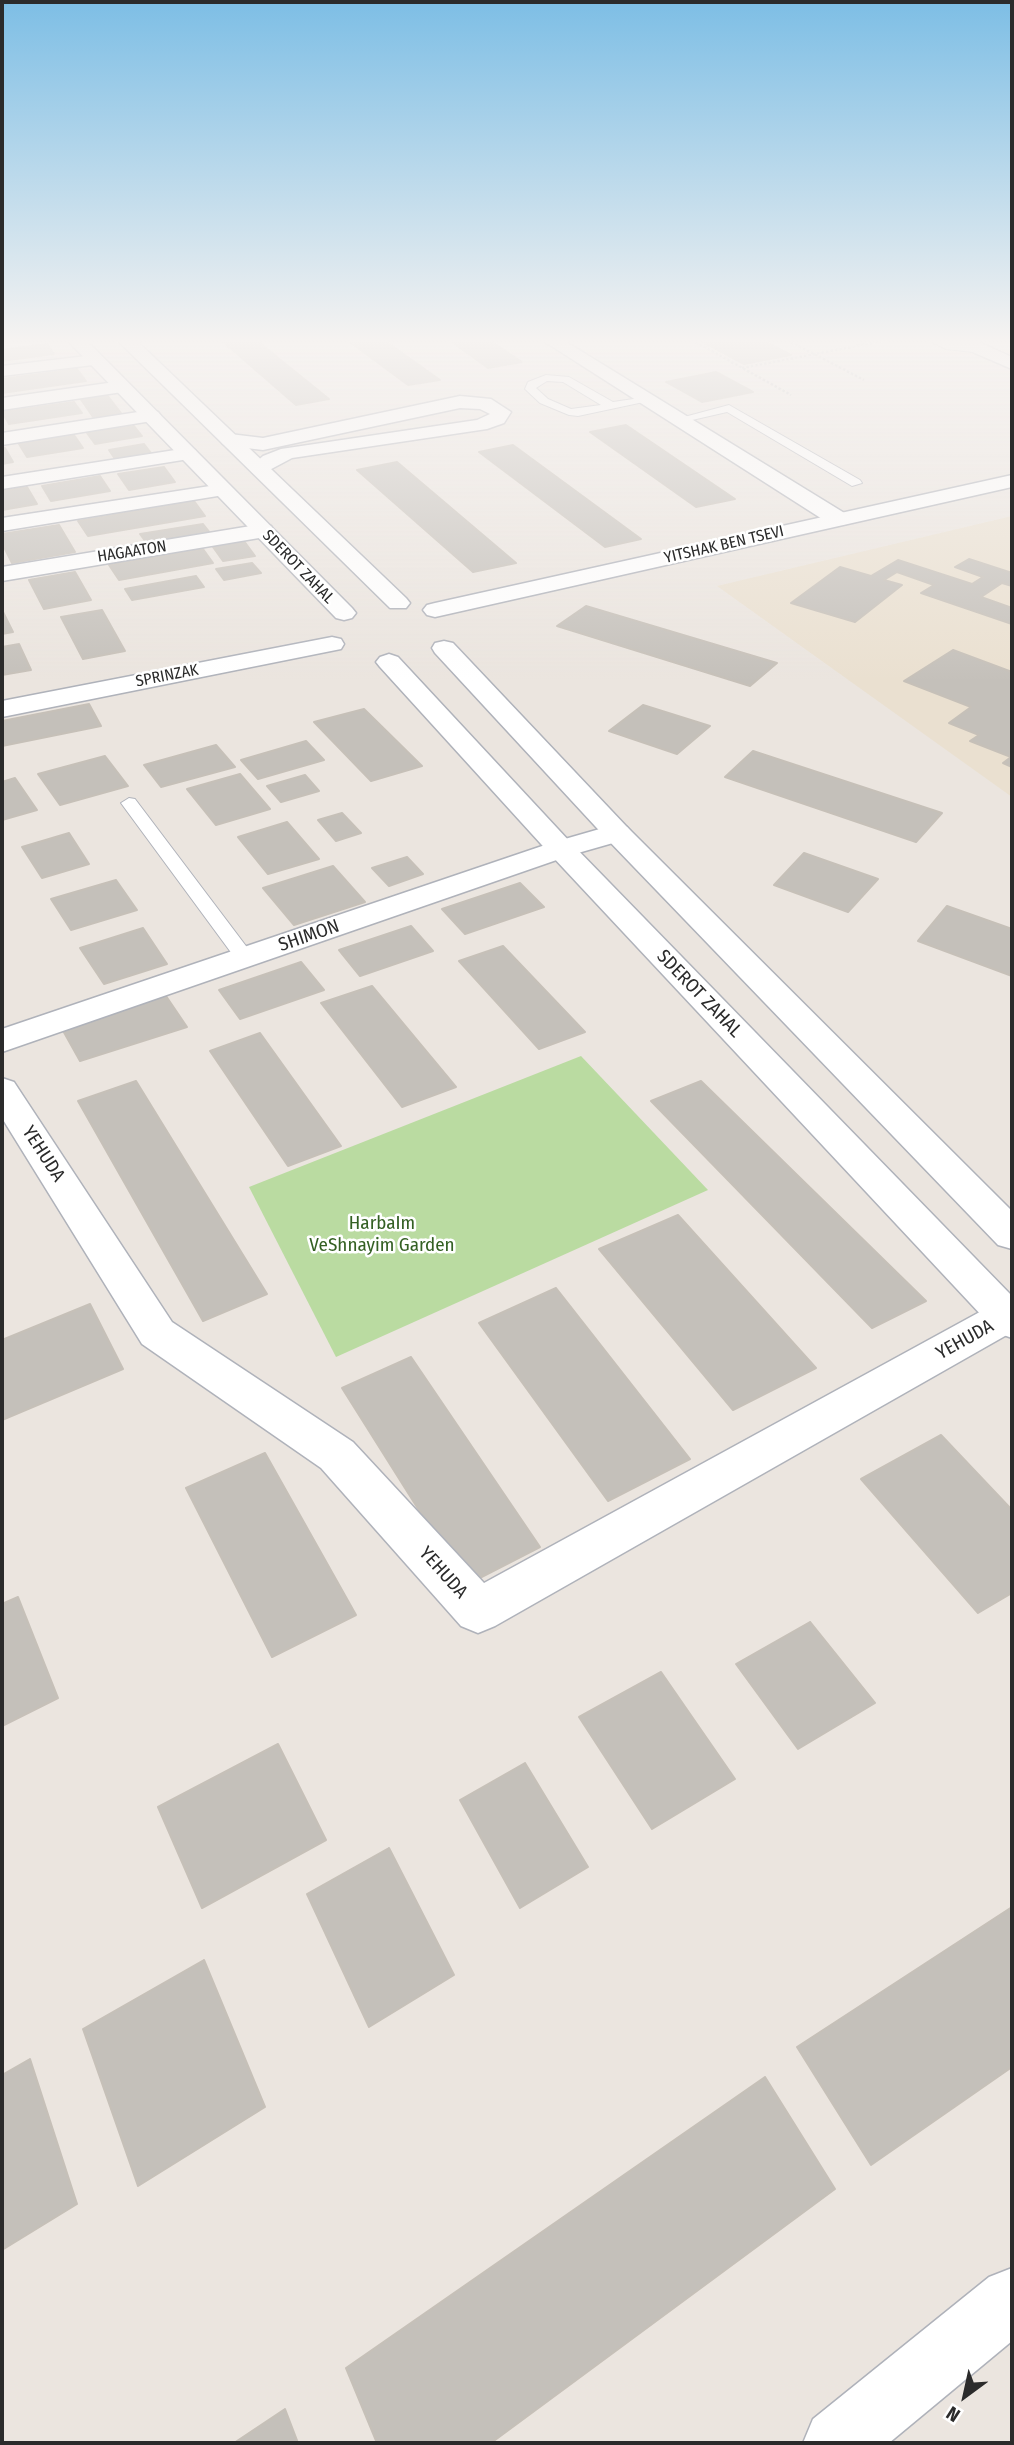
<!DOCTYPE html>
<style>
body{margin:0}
#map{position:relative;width:1014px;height:2445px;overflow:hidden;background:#ebe5df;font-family:"Fira Sans Condensed",sans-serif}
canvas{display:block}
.frame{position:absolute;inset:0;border:4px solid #2b2b2b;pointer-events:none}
.north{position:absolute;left:930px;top:2361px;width:70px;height:70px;-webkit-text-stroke:5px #fff;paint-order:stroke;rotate:213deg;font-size:19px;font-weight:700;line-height:28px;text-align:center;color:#2b2b2b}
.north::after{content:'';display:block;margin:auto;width:24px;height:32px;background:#2b2b2b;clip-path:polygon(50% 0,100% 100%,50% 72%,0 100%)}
</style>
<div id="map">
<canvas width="1014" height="2445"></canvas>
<div class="frame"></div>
<div class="north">N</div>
</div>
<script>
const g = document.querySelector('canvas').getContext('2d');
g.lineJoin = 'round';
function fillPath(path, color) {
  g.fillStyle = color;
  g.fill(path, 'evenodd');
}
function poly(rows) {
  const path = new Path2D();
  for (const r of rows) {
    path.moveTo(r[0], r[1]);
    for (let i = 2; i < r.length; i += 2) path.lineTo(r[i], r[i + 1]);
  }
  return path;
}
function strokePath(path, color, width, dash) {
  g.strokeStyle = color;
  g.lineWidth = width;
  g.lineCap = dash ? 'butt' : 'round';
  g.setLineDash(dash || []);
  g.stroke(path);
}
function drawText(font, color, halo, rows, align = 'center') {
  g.font = font + ' "Fira Sans Condensed",sans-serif';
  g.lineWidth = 5;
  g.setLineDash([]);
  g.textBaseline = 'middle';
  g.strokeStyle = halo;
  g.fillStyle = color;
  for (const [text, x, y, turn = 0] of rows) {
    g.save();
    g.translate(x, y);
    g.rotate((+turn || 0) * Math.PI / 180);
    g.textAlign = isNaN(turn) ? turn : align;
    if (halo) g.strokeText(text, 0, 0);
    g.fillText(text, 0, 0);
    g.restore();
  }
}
const education = poly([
 [1012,516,1012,797,717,586]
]);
const green = poly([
 [581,1056,708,1190,336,1357,249,1187]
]);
const building = poly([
 [221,340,256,340,329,399,296,405,221,340],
 [347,340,384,340,440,380,408,385,347,340],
 [449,340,489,340,522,362,488,368,449,340],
 [715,340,762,340,791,355,744,364,703,342,715,340],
 [47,344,54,354,2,361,2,350,47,344],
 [77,369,86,381,2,393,2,379,77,369],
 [716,372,753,392,702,402,666,382,716,372],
 [107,395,121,413,93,417,80,398,107,395],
 [74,402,82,413,9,424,2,412,74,402],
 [626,425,735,499,696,507,590,432,626,425],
 [134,426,142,436,95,444,87,433,134,426],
 [74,435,83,448,27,457,19,444,74,435],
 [144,444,151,453,115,459,109,450,144,444],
 [513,445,641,539,605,547,479,452,513,445],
 [5,448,13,462,2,464,2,449,5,448],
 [397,462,516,563,473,572,357,470,397,462],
 [164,467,175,482,129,490,118,474,164,467],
 [100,476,110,491,51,501,42,486,100,476],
 [27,487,37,504,2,510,2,491,27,487],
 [194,501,205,516,88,536,78,521,194,501],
 [203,524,211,534,148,545,140,534,203,524],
 [59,525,75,552,12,563,2,543,2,534,59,525],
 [244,541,255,556,223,561,213,547,244,541],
 [203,549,213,563,119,580,109,565,203,549],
 [969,559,1012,573,1012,586,1002,583,981,597,1012,608,1012,624,921,593,934,585,897,572,884,580,902,585,855,622,791,603,840,567,871,576,898,560,972,584,983,577,955,567,969,559],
 [252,563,261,573,224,580,216,569,252,563],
 [75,572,91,600,44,609,29,580,75,572],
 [196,576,204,587,132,600,125,589,196,576],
 [586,606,777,663,750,686,557,626,586,606],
 [102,610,125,651,83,659,61,617,102,610],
 [2,612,3,612,13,632,2,634,2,612],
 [19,644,31,670,2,675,2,647,19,644],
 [953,650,1012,672,1012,767,1003,763,1011,757,970,741,979,735,949,723,971,707,904,681,953,650],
 [89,704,101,726,2,746,2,721,89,704],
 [643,705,710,726,677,754,609,731,643,705],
 [364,709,422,766,371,781,314,722,364,709],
 [306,741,324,760,258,779,241,760,306,741],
 [216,745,235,767,161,787,144,765,216,745],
 [753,751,942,813,916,842,725,777,753,751],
 [105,756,128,786,60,805,38,774,105,756],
 [240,774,270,809,216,825,187,789,240,774],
 [305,775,319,791,281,802,267,786,305,775],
 [15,778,37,810,2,820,2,782,15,778],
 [342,813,361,833,336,841,318,820,342,813],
 [287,822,319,859,268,874,238,837,287,822],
 [69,833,89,864,42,878,22,847,69,833],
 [804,853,878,879,848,912,774,885,804,853],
 [407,857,423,874,389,886,372,868,407,857],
 [333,866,365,902,294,925,263,888,333,866],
 [116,880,137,910,71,930,51,899,116,880],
 [520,883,544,907,465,934,442,909,520,883],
 [947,906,1012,929,1012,976,918,941,947,906],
 [411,926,433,951,360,976,339,950,411,926],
 [143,928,167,964,104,984,80,948,143,928],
 [503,946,585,1032,539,1049,459,961,503,946],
 [301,962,324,990,240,1019,219,990,301,962],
 [372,986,456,1087,402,1107,321,1003,372,986],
 [166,996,187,1027,80,1061,61,1027,166,996],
 [260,1033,341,1146,288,1166,210,1051,260,1033],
 [136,1081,267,1294,203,1321,78,1101,136,1081],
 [701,1081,926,1301,872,1328,651,1101,701,1081],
 [678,1215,816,1368,733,1410,599,1249,678,1215],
 [556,1288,690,1459,608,1501,479,1323,556,1288],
 [90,1304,123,1369,2,1420,2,1340,90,1304],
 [411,1357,540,1547,466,1585,342,1388,411,1357],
 [941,1435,1012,1510,1012,1593,978,1613,861,1479,941,1435],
 [265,1453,356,1615,272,1657,186,1488,265,1453],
 [18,1597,58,1698,2,1726,2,1604,18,1597],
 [810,1622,875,1703,798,1749,736,1664,810,1622],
 [661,1672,735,1779,652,1829,579,1717,661,1672],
 [278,1744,326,1840,202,1908,158,1807,278,1744],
 [525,1763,588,1867,520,1908,460,1800,525,1763],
 [389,1848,454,1975,369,2027,307,1894,389,1848],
 [1012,1907,1012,2067,871,2165,797,2047,1012,1907],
 [204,1960,265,2107,138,2186,83,2029,204,1960],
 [30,2059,77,2204,2,2250,2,2075,30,2059],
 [765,2077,835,2189,491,2443,377,2443,346,2368,765,2077],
 [285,2409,298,2443,234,2443,285,2409]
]);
const path = poly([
 [692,340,791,395],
 [787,340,864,380],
 [742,368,888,340]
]);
const service = poly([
 [928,340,941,340,987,350,982,353,946,349,928,340],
 [546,375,569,377,613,402,647,397,653,400,578,416,569,415,540,403,525,389,528,382,546,375],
 [547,381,563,382,601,405,571,409,548,399,536,388,547,381],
 [729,405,860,480,862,483,852,486,727,412,679,423,673,420,729,405],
 [129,798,135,799,252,954,255,958,252,962,238,962,121,803,129,798]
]);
const minor = poly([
 [542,340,563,340,846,514,849,519,846,524,838,525,830,524,542,340],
 [95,355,104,360,101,364,2,376,2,366,95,355],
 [122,381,131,387,129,391,2,410,2,398,122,381],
 [460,396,491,399,511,412,504,423,487,429,292,458,260,475,253,473,250,469,253,465,263,456,281,449,477,420,490,414,480,409,460,408,263,450,230,446,223,444,220,440,223,436,230,434,263,438,460,396],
 [151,410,158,412,161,416,158,420,2,445,2,433,151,410],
 [188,448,195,450,198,454,195,458,2,489,2,477,188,448],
 [223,484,230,486,233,490,230,494,2,531,2,518,223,484],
 [263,524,271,526,274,531,271,536,2,581,2,567,263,524],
 [617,824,627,827,632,833,627,839,571,855,2,1052,2,1029,551,843,617,824],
 [2,1078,14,1082,172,1322,353,1442,484,1583,998,1302,1012,1297,1012,1332,495,1626,478,1633,461,1626,321,1468,142,1344,2,1118,2,1078]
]);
const tertiary = poly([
 [67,340,86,340,352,608,356,613,352,618,344,620,336,618,67,340],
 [117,340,136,340,406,598,410,603,406,608,390,608,117,340],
 [951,340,974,340,1012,357,1012,369,954,344,951,340],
 [1012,475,1012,487,435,617,427,615,423,610,427,605,435,603,1012,475],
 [332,637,341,639,344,644,341,649,2,717,2,701,332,637],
 [444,641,453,643,627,827,1012,1211,1012,1249,998,1245,607,839,435,653,432,648,435,643,444,641],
 [389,654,398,657,571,843,1012,1296,1012,1338,998,1333,551,855,380,667,376,662,380,657,389,654],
 [1012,2268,1012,2341,889,2443,803,2443,813,2419,989,2277,1012,2268]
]);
const farStreetnames = [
 ["YITSHAK BEN TSEVI",724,545,-13],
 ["HAGAATON",132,552,-9],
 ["SDEROT ZAHAL",298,567,46],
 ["SPRINZAK",167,676,-11]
];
const streetNames = [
 ["SHIMON",309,936,-19],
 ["SDEROT ZAHAL",699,994,46],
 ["YEHUDA",43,1154,57],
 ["YEHUDA",965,1340,-29],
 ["YEHUDA",443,1573,48]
];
const parkNames = [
 ["HarbaIm",382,1224],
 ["VeShnayim Garden",382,1246]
];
fillPath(education, '#eae0d0');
fillPath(green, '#badba1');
fillPath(building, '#c4c0ba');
strokePath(building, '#c6c0b8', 2);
strokePath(service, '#afb2ba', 2);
strokePath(minor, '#afb2ba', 3);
strokePath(tertiary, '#afb2ba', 3);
strokePath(path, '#c4c4c4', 2.5, [2.5, 2]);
fillPath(service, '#fff');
fillPath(minor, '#fff');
fillPath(tertiary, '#fff');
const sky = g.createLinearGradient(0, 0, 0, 682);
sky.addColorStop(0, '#7dbee5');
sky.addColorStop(0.5, '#f6f3f1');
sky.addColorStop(1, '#f6f3f100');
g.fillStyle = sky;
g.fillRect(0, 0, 1014, 682);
drawText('16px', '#2b2b2b', '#fff', farStreetnames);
drawText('19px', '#2b2b2b', '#fff', streetNames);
drawText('19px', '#346023', '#fff', parkNames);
</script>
